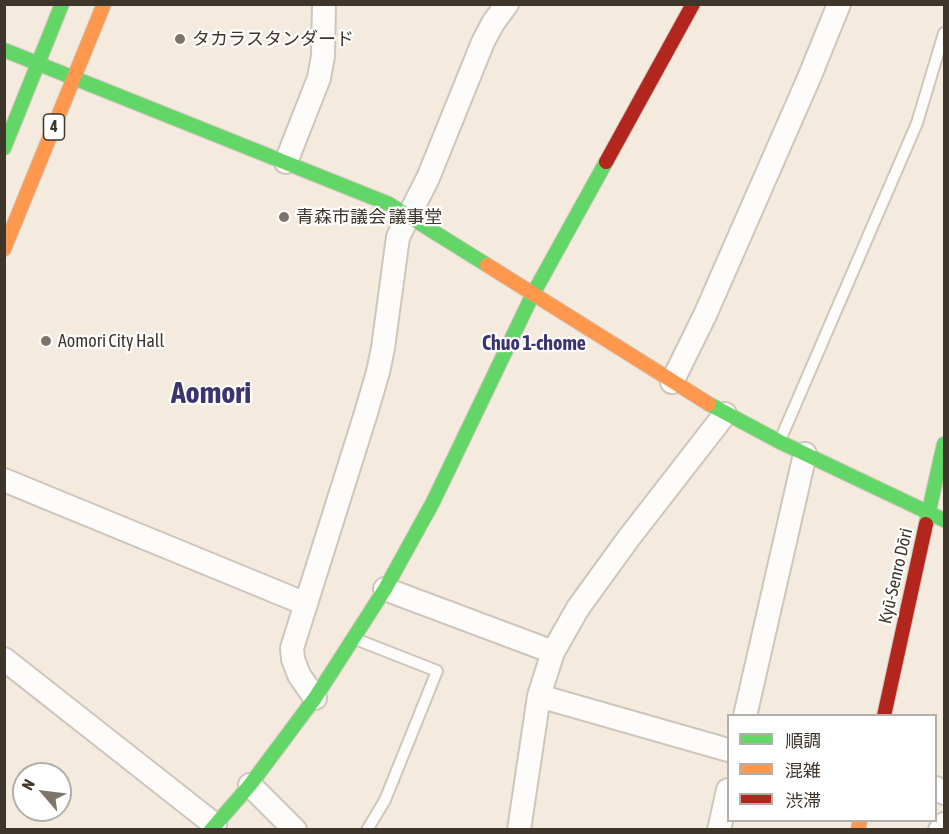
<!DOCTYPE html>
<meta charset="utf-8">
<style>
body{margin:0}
#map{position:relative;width:949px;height:834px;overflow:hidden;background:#f4ebde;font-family:"Asap Condensed","Noto Sans JP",sans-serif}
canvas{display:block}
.frame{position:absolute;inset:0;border:6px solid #3f362b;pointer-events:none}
.legend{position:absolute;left:727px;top:714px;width:210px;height:108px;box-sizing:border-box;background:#fff;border:2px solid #b2afaa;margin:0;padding:8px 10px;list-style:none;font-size:18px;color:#3f362b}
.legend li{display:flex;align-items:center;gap:12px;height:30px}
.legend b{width:30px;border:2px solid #b2afaa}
.north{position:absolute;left:12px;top:762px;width:60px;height:60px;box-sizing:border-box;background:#fff;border:2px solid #b2afaa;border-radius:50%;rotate:298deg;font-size:16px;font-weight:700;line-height:24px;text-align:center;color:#3f362b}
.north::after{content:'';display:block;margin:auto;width:21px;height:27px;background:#7e756a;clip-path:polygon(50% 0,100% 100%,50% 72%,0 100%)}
</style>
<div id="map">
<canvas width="949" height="834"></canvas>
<div class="frame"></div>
<ul class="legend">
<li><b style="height:8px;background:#63d668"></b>順調</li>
<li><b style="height:8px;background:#ff974d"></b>混雑</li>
<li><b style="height:8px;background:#b3261e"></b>渋滞</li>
</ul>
<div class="north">N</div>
</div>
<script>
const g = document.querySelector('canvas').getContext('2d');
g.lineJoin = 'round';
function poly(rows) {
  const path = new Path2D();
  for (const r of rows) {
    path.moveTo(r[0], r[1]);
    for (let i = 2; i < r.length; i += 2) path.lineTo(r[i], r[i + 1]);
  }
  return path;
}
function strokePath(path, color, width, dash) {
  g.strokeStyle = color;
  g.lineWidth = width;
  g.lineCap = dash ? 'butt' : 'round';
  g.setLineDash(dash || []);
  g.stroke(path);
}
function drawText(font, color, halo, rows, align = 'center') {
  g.font = font + ' "Asap Condensed","Noto Sans JP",sans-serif';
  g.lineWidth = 4.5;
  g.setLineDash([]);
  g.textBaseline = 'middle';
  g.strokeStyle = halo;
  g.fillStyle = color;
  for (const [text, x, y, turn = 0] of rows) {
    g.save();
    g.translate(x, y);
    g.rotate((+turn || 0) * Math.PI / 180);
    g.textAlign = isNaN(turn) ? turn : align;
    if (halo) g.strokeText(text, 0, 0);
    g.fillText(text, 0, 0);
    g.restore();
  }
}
const lane = poly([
 [781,438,917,123,944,33],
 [358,640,437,671,385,800,367,830]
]);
const street = poly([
 [286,162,319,78,323,56,324,4],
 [672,382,705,315,809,78,839,4],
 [4,480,306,604],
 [385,589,553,652],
 [4,659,215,825],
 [539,696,728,750],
 [315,698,299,675,293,659,292,648,366,413,378,372,383,348,398,237,428,178,483,42,493,23,507,4],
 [745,716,805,454],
 [250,785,295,830],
 [936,788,944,793],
 [519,830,539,696,553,652,578,608,628,539,725,414],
 [719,830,728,790],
 [940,830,944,824]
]);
const fast = poly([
 [4,50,389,204,487,265],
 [4,148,62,4],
 [709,404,780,442,944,520],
 [926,524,944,444],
 [211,830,250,785,315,698,385,589,433,502,533,294,606,162]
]);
const slow = poly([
 [4,249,104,4],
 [487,265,709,404],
 [858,830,860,820]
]);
const jam = poly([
 [606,162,693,4],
 [884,716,926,524]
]);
const markers = [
 [180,39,6,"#7e756a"],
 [284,217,6,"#7e756a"],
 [46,341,6,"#7e756a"]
];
const shields = [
 [54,127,21]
];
const shieldNames = [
 ["4",54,127]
];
const poiNames = [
 ["タカラスタンダード",192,39],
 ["青森市議会 議事堂",296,217],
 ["Aomori City Hall",58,341]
];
const streetNames = [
 ["Kyū-Senro Dōri",896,576,-77]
];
const neighbourhoodNames = [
 ["Chuo 1-chome",534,344]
];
const townNames = [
 ["Aomori",211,394]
];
strokePath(lane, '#cfc6bb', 14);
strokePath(street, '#cfc6bb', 26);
strokePath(fast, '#cfc6bb', 16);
strokePath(slow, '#cfc6bb', 16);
strokePath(jam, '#cfc6bb', 16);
strokePath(lane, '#fdfcfa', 10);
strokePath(street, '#fdfcfa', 22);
strokePath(fast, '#63d668', 14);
strokePath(slow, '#ff974d', 14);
strokePath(jam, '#b3261e', 14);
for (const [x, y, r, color] of markers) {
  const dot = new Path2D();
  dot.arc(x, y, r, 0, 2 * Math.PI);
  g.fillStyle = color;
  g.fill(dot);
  strokePath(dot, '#fff', 2);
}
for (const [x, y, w] of shields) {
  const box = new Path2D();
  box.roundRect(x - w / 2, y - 13, w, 26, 4.5);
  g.fillStyle = '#fff';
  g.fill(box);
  strokePath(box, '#3f362b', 1.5);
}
drawText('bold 16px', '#3f362b', null, shieldNames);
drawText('18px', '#3f362b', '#fff', poiNames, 'left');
drawText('18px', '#3f362b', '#fff', streetNames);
drawText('bold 20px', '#3b3470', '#fff', neighbourhoodNames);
drawText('bold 30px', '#3b3470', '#fff', townNames);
</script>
